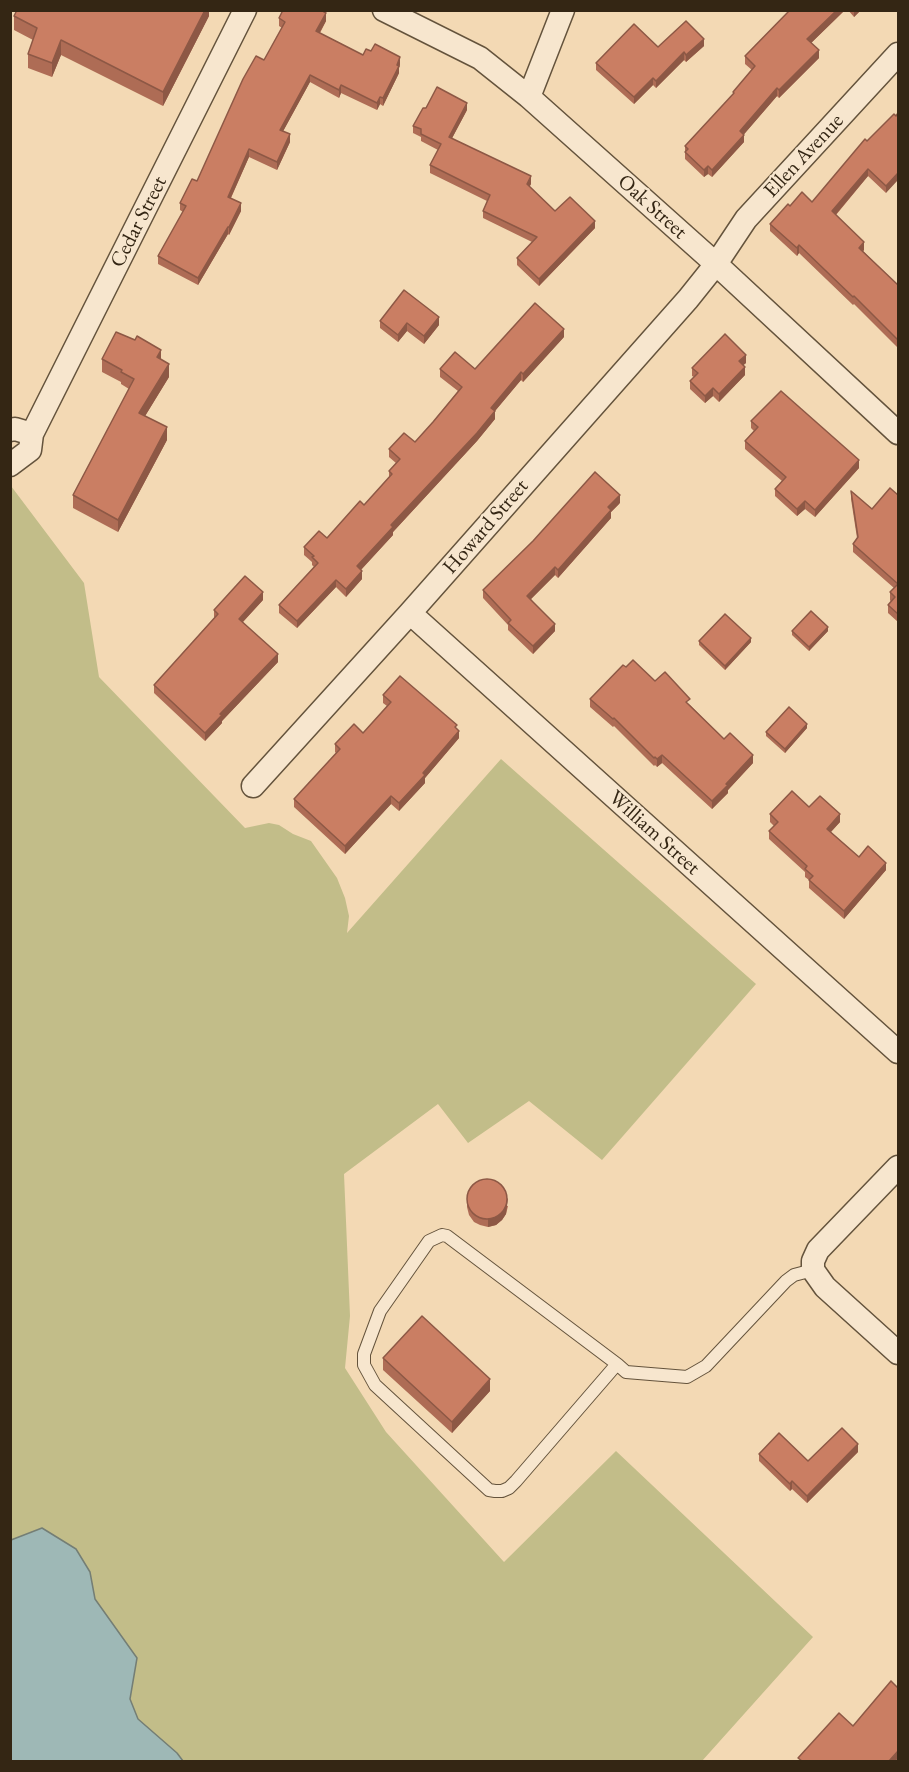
<!DOCTYPE html>
<style>
body{margin:0}
#map{position:relative;width:909px;height:1772px;overflow:hidden;background:#f3d9b4;font-family:"EB Garamond",serif}
canvas{display:block}
.frame{position:absolute;inset:0;border:12px solid #342614;pointer-events:none}
</style>
<div id="map">
<canvas width="909" height="1772"></canvas>
<div class="frame"></div>
</div>
<script>
const g = document.querySelector('canvas').getContext('2d');
g.lineJoin = 'round';
function fillPath(path, color) {
  g.fillStyle = color;
  g.fill(path, 'evenodd');
}
function poly(rows) {
  const path = new Path2D();
  for (const r of rows) {
    if (r.length === 3) {
      path.moveTo(r[0] + r[2], r[1]);
      path.arc(r[0], r[1], r[2], 0, 2 * Math.PI);
      continue;
    }
    path.moveTo(r[0], r[1]);
    for (let i = 2; i < r.length; i += 2) path.lineTo(r[i], r[i + 1]);
  }
  return path;
}
function strokePath(path, color, width, dash) {
  g.strokeStyle = color;
  g.lineWidth = width;
  g.lineCap = dash ? 'butt' : 'round';
  g.setLineDash(dash || []);
  g.stroke(path);
}
function drawText(font, color, halo, rows, align = 'center') {
  g.font = font + ' "EB Garamond",serif';
  g.lineWidth = 5;
  g.setLineDash([]);
  g.textBaseline = 'middle';
  g.strokeStyle = halo;
  g.fillStyle = color;
  for (const [text, x, y, turn = 0] of rows) {
    g.save();
    g.translate(x, y);
    g.rotate((+turn || 0) * Math.PI / 180);
    g.textAlign = isNaN(turn) ? turn : align;
    if (halo) g.strokeText(text, 0, 0);
    g.fillText(text, 0, 0);
    g.restore();
  }
}
const green = poly([
 [11,486,84,583,99,677,245,828,269,823,279,825,293,834,311,841,337,878,345,898,349,916,347,933,501,759,756,984,602,1160,529,1101,468,1143,438,1104,344,1174,350,1316,345,1368,386,1432,504,1562,616,1451,813,1637,702,1761,11,1762]
]);
const water = poly([
 [42,1528,76,1549,90,1572,95,1599,137,1658,130,1699,138,1719,177,1753,183,1761,11,1761,11,1540,42,1528]
]);
const service = poly([
 [617,1364,516,1481,509,1488,502,1491,495,1491,489,1490,375,1385,364,1365,364,1354,380,1311,429,1241,442,1235,447,1236,617,1364,626,1372,687,1377,706,1366,786,1281,794,1275,813,1270]
]);
const minor = poly([
 [384,10,480,58,529,97,716,264,898,433],
 [529,97,563,10],
 [10,430,15,429,32,434],
 [10,465,30,450,32,434,245,10],
 [410,613,898,1052],
 [253,786,410,613,688,299,716,264,746,219,898,54],
 [898,1167,818,1250,813,1261,813,1270,825,1287,898,1353]
]);
const wall = poly([
 [209,10,209,16,163,106,61,55,52,77,28,68,28,54,33,40,14,30,14,16],
 [790,10,845,10,811,43,819,58,779,98,777,96,744,134,744,142,712,177,708,174,704,177,685,159,685,146,733,95,733,92,752,70,745,64,745,56],
 [848,10,861,10,854,17],
 [279,18,326,21,320,33,363,55,400,64,399,68,399,73,383,106,380,104,377,110,341,93,339,98,310,82,283,131,290,142,277,170,249,157,231,198,241,211,229,235,228,234,198,285,158,264,158,256,183,212,180,210,180,203,197,181,282,28,279,26],
 [704,46,686,62,684,60,656,88,653,85,634,104,596,70,596,63,658,47],
 [467,110,452,138,531,184,529,186,555,211,595,228,539,286,517,265,517,258,532,242,483,218,483,211,487,201,430,173,430,165,438,150,421,141,421,137,413,133,413,126],
 [894,114,886,193,868,176,836,215,864,250,863,251,898,285,898,348,854,304,853,305,799,253,797,256,770,231,770,224,790,206,812,202],
 [380,321,439,325,424,344,407,331,398,342,380,328],
 [564,337,523,382,521,380,495,411,495,419,477,441,393,532,393,535,361,570,362,579,346,597,336,587,297,628,279,613,279,605,314,567,312,565,312,562,304,555,304,547,327,538,364,505,389,477,389,471,396,463,389,457,389,449,415,442,433,422,458,391,440,377,440,369,475,369],
 [102,359,161,360,169,377,145,416,167,440,118,532,73,508,73,495,129,389,121,384,121,382,102,372],
 [746,363,743,365,745,375,719,402,713,396,705,403,690,389,690,381,694,377,692,376,692,368],
 [751,421,859,468,815,517,805,509,797,516,775,496,775,489,782,481,745,449,745,441,754,431,751,428],
 [851,491,872,509,898,495,898,622,888,613,888,605,891,602,890,600,890,592,894,588,853,552,853,544,857,538,851,499],
 [620,503,611,512,611,518,558,578,555,575,531,599,555,631,533,654,508,630,508,625,483,598,483,590],
 [263,600,243,622,278,662,222,721,222,723,205,741,154,693,154,685,214,618,214,610],
 [792,631,828,631,809,651,792,635],
 [699,641,751,642,725,670,699,645],
 [626,667,655,681,690,705,724,739,753,763,728,790,728,793,712,809,662,763,657,767,655,765,654,766,614,726,613,727,590,707,590,699],
 [383,695,457,729,459,738,425,778,425,783,399,811,391,804,345,854,294,807,294,799,336,753,335,752,335,744,363,733,387,706,383,703],
 [807,728,785,753,766,736,766,732],
 [809,807,840,822,831,832,859,857,886,870,844,919,809,888,809,880,805,877,805,872,769,839,769,831,774,826,770,822,770,814],
 [467,1199,508,1206,506,1214,502,1220,496,1225,488,1227,480,1225,474,1222,469,1215,467,1207],
 [383,1358,490,1391,452,1433,383,1370],
 [858,1452,807,1503,792,1489,790,1491,759,1461,759,1454,808,1461]
]);
const shadedWall = poly([
 [205,10,209,10,209,16,163,106,163,92],
 [837,10,845,10,807,47,807,39],
 [854,10,861,10,854,17],
 [326,13,326,21,316,39,316,31],
 [704,39,704,46,686,62,686,55],
 [61,40,61,55,52,77,52,63],
 [819,50,819,58,779,98,779,90],
 [684,52,684,60,656,88,656,81],
 [400,57,400,64,399,68,399,73,383,106,383,98],
 [310,75,310,82,280,137,280,130],
 [653,78,653,85,634,104,634,97],
 [341,85,341,93,339,98,339,90],
 [777,88,777,96,740,139,740,131],
 [380,97,380,104,377,110,377,103],
 [467,103,467,110,449,144,449,137],
 [290,134,290,142,277,170,277,162],
 [744,135,744,142,712,177,712,170],
 [249,149,249,157,228,204,228,197],
 [708,166,708,174,704,177,704,170],
 [868,169,868,176,832,219,832,211],
 [898,173,898,180,886,193,886,186],
 [531,176,531,184,527,192,527,184],
 [241,203,241,211,229,235,229,227],
 [595,221,595,228,539,286,539,279],
 [228,227,228,234,198,285,198,278],
 [864,242,864,250,859,256,859,248],
 [799,245,799,253,797,256,797,248],
 [439,317,439,325,424,344,424,336],
 [407,323,407,331,398,342,398,335],
 [564,329,564,337,523,382,523,374],
 [161,350,161,363,157,357],
 [746,355,746,363,739,369,739,361],
 [169,364,169,377,139,426,139,413],
 [745,367,745,375,719,402,719,394],
 [521,372,521,380,495,411,495,419,477,441,393,532,393,535,357,574,357,566],
 [713,388,713,396,705,403,705,396],
 [167,427,167,440,118,532,118,520],
 [859,460,859,468,815,517,815,510],
 [620,495,620,503,611,512,611,518,558,578,558,570,608,507],
 [805,501,805,509,797,516,797,509],
 [555,567,555,575,527,603,527,596],
 [362,571,362,579,346,597,346,589],
 [336,580,336,587,297,628,297,621],
 [263,592,263,600,239,626,239,619],
 [555,624,555,631,533,654,533,646],
 [828,627,828,631,809,651,809,647],
 [751,638,751,642,725,670,725,666],
 [278,654,278,662,222,721,222,723,205,741,205,733,220,714],
 [807,724,807,728,785,753,785,749],
 [459,731,459,738,425,778,425,783,399,811,399,803,423,773],
 [662,755,662,763,657,767,657,759],
 [753,755,753,763,728,790,728,793,712,809,712,801,726,784],
 [391,796,391,804,345,854,345,846],
 [840,814,840,822,827,836,827,829],
 [886,863,886,870,844,919,844,911],
 [508,1198,506,1214,502,1220,496,1225,488,1227,488,1219],
 [490,1379,490,1391,452,1433,452,1422],
 [858,1444,858,1452,807,1503,807,1496],
 [792,1481,792,1489,790,1491,790,1484],
 [898,1751,898,1758,896,1761,889,1761]
]);
const building = poly([
 [17,10,205,10,163,92,61,40,52,63,28,54,37,28,14,16,17,10],
 [283,10,321,10,326,13,316,31,363,55,366,49,371,51,375,44,400,57,397,65,399,66,383,98,380,97,377,103,341,85,339,90,310,75,280,130,290,134,277,162,249,149,228,197,241,203,229,227,228,227,198,278,158,256,186,206,180,203,192,179,197,181,243,79,256,56,264,60,285,22,279,18,283,10],
 [790,10,837,10,807,39,819,50,779,90,777,88,740,131,744,135,712,170,708,166,704,170,685,152,688,149,685,146,734,93,733,92,755,66,745,56,790,10],
 [686,21,704,39,686,55,684,52,656,81,653,78,634,97,596,63,634,24,658,47,686,21],
 [437,87,467,103,449,137,531,176,527,184,555,211,570,197,595,221,539,279,517,258,537,237,483,211,490,195,430,165,441,144,421,134,421,129,413,126,423,108,426,108,437,87],
 [898,113,898,173,886,186,868,169,832,211,864,242,859,248,898,285,898,340,854,296,853,297,799,245,797,248,770,224,788,204,790,206,802,192,812,202,865,139,867,141,894,114,896,116,898,113],
 [404,290,439,317,424,336,407,323,398,335,380,321,404,290],
 [535,303,564,329,523,374,521,372,491,408,495,411,477,433,391,525,393,527,357,566,362,571,346,589,336,580,297,621,279,605,318,563,312,557,314,556,304,547,319,531,327,538,360,501,364,505,392,474,389,471,400,459,389,449,404,433,415,442,433,422,462,387,440,369,455,352,475,369,535,303],
 [116,332,135,340,137,336,161,350,157,357,169,364,139,413,167,427,118,520,73,495,134,379,121,372,122,370,102,359,116,332],
 [725,334,746,355,739,361,745,367,719,394,713,388,705,396,690,381,698,373,692,368,725,334],
 [781,391,859,460,815,510,805,501,797,509,775,489,786,477,745,441,758,427,751,421,781,391],
 [595,472,620,495,608,507,611,510,558,570,555,567,527,596,555,624,533,646,508,623,511,620,483,590,533,541,595,472],
 [890,488,898,495,898,614,888,605,895,597,890,592,898,584,853,544,858,537,851,491,872,509,890,488],
 [245,576,263,592,239,619,278,654,220,714,222,715,205,733,154,685,218,614,214,610,245,576],
 [811,611,828,627,809,647,792,631,811,611],
 [725,614,751,638,725,666,699,641,725,614],
 [633,660,655,681,665,672,690,699,686,702,724,739,730,733,753,755,726,784,728,785,712,801,662,755,657,759,655,757,654,758,614,718,613,719,590,699,623,665,626,667,633,660],
 [400,676,457,725,455,727,459,731,423,773,425,775,399,803,391,796,345,846,294,799,340,749,335,744,354,724,363,733,391,702,383,695,400,676],
 [789,707,807,724,785,749,766,732,789,707],
 [792,791,809,807,820,796,840,814,827,829,859,857,868,846,886,863,844,911,809,880,813,876,805,869,807,866,769,831,778,822,770,814,792,791],
 [487,1199,20],
 [422,1316,490,1379,452,1422,383,1358,422,1316],
 [842,1428,858,1444,807,1496,792,1481,790,1484,759,1454,779,1433,808,1461,842,1428],
 [891,1681,898,1688,898,1751,889,1761,802,1761,798,1758,839,1713,853,1726,891,1681]
]);
const streetNames = [
 ["Ellen Avenue",804,156,-47],
 ["Oak Street",652,207,42],
 ["Cedar Street",139,222,-63],
 ["Howard Street",486,527,-49],
 ["William Street",654,833,42]
];
fillPath(green, '#c2bd89');
fillPath(water, '#9eb8b6');
strokePath(water, '#747e75', 1.5);
strokePath(service, '#64533c', 14);
strokePath(minor, '#64533c', 25);
strokePath(service, '#f7e6ce', 12);
strokePath(minor, '#f7e6ce', 22);
fillPath(wall, '#ae6c55');
fillPath(shadedWall, '#8d5845');
fillPath(building, '#ca7e63');
strokePath(building, '#8d5845', 1.5);
drawText('21px', '#342614', '#f7e6ce', streetNames);
</script>
